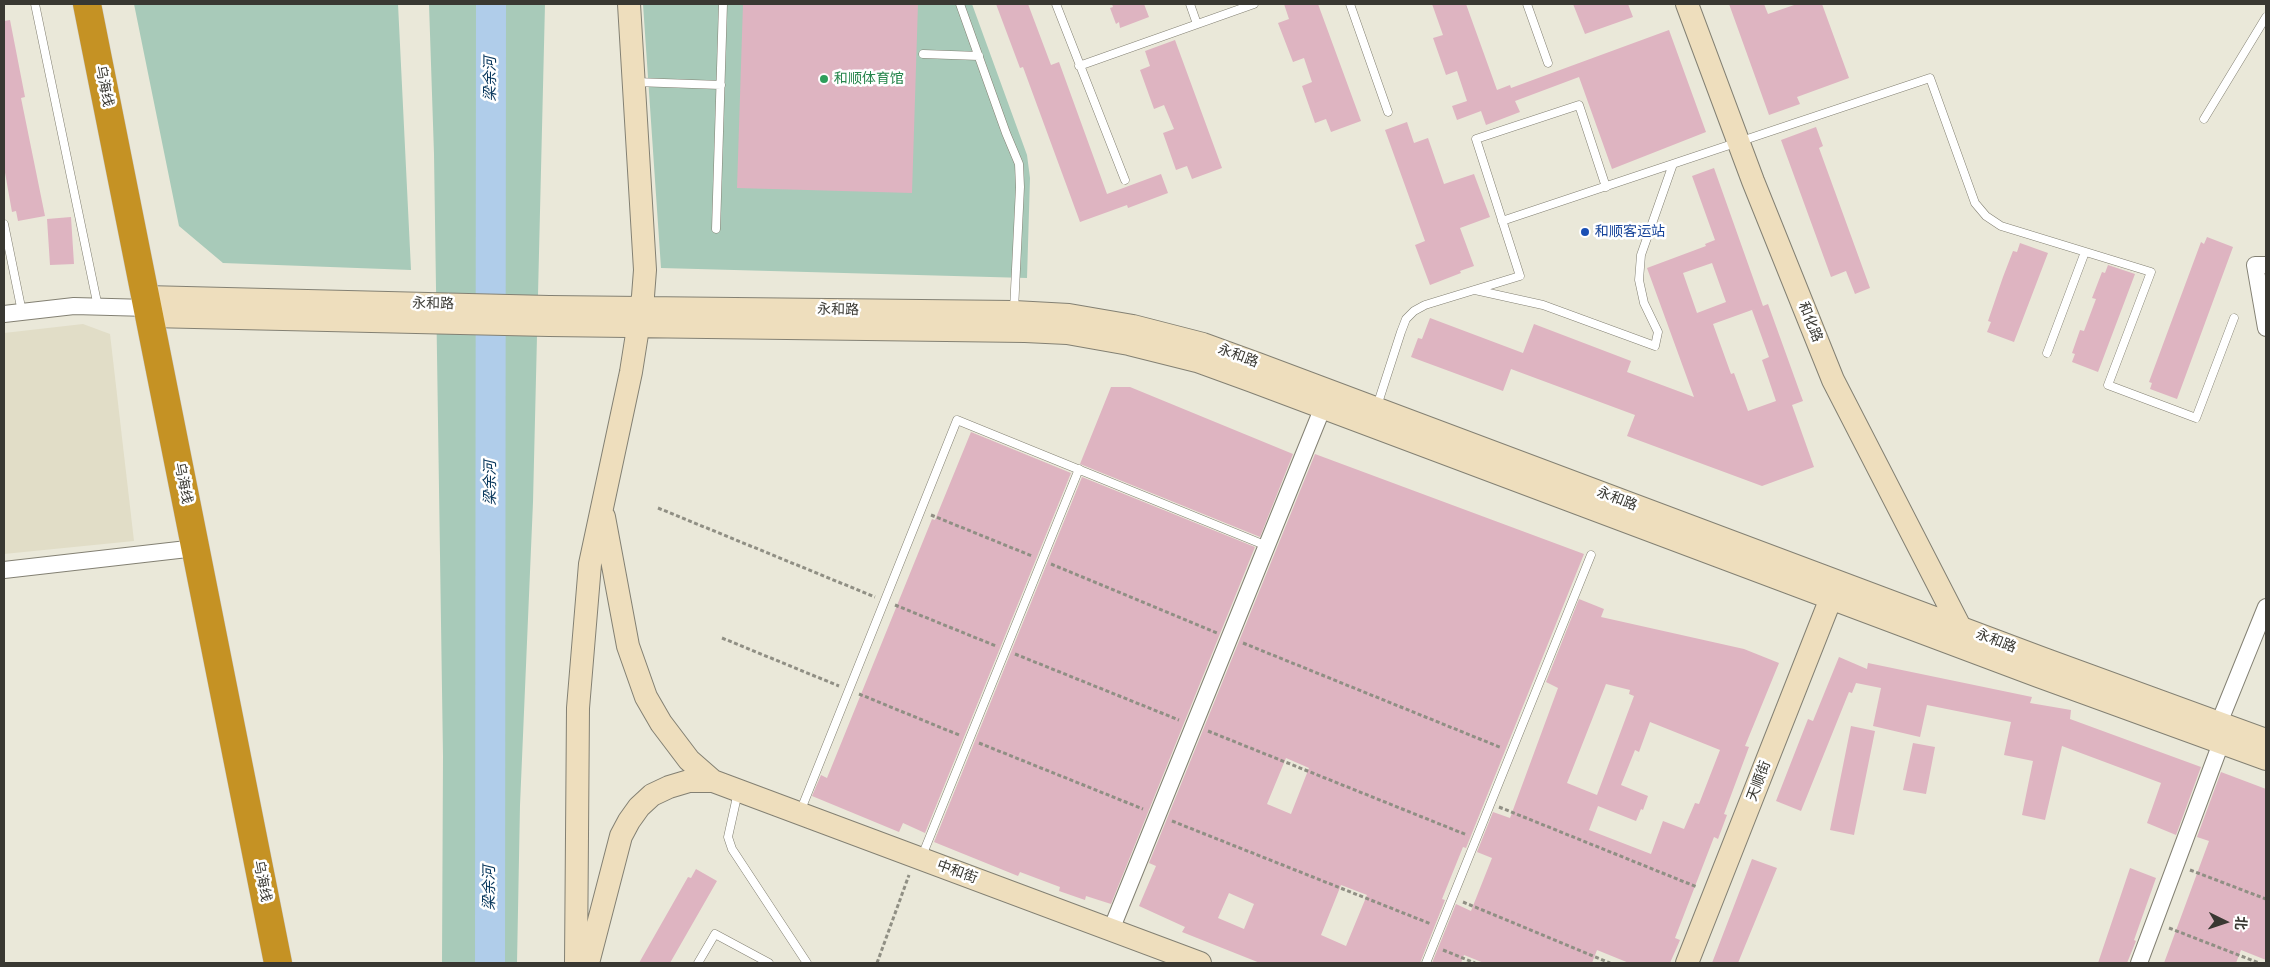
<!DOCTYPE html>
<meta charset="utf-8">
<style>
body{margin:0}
#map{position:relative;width:2270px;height:967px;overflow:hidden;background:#eae8d9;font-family:Karla,"Noto Sans SC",sans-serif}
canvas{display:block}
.frame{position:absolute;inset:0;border:5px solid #393832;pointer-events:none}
.north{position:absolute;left:2200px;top:897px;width:50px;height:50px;-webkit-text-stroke:4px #fff;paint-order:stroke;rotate:94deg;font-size:14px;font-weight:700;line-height:20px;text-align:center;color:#393832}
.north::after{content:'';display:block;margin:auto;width:18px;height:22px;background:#393832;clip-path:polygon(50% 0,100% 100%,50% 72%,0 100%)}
</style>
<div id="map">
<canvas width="2270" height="967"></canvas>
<div class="frame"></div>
<div class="north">北</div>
</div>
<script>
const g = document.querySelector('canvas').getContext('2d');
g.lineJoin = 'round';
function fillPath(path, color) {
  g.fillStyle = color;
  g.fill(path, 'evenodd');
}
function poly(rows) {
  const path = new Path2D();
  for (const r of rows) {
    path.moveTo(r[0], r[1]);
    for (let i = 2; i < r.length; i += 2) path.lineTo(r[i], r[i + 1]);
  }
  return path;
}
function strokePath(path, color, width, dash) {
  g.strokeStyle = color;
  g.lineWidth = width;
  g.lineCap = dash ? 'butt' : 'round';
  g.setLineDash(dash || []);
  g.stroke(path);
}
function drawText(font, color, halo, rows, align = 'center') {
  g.font = font + ' Karla,"Noto Sans SC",sans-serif';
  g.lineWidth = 5;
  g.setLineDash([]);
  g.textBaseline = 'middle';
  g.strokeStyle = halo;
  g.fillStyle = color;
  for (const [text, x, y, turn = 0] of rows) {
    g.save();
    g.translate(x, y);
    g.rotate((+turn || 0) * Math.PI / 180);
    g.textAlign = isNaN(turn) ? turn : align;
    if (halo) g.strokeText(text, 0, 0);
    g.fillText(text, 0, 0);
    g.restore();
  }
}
const built = poly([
 [83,324,110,334,134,541,4,554,4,333]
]);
const green = poly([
 [134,4,398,4,411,270,223,263,179,226],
 [429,4,545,4,533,502,520,805,517,963,442,963,443,756,434,154],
 [643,4,972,4,1027,155,1030,178,1027,278,661,268]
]);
const river = poly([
 [490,963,491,4]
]);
const building = poly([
 [743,4,918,4,912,193,737,188],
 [996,4,1028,4,1051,65,1059,62,1107,194,1161,174,1168,193,1128,208,1127,205,1080,222,1023,67,1020,68],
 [1112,4,1144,4,1149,17,1120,28,1119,22,1116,24,1110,8,1113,7],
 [1284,4,1318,4,1361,121,1331,132,1326,119,1315,123,1302,86,1312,82,1304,58,1293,62,1278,23,1289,19],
 [1432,4,1466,4,1497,90,1510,85,1511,88,1669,30,1706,132,1612,169,1579,77,1515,101,1520,112,1486,125,1481,111,1457,120,1452,106,1467,101,1457,71,1446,75,1433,38,1443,35],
 [1573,4,1628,4,1633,17,1585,34],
 [1729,4,1764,4,1768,14,1797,4,1822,4,1849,78,1797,97,1800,104,1769,115],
 [10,20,25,97,21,98,45,216,18,221,16,211,12,212,4,167,4,21],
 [1175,40,1222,168,1192,179,1187,166,1176,170,1163,133,1174,129,1164,105,1154,109,1140,70,1150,66,1145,51],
 [1407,122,1414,143,1428,138,1444,184,1474,174,1490,217,1460,228,1474,266,1460,271,1461,273,1430,285,1415,245,1425,241,1385,130],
 [1816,127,1823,146,1819,148,1870,288,1855,294,1846,271,1831,277,1781,140],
 [1714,168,1763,306,1768,304,1803,401,1792,405,1814,467,1762,486,1627,436,1635,415,1511,369,1503,391,1411,357,1418,338,1422,339,1430,318,1523,353,1534,324,1631,361,1627,372,1694,397,1647,268,1706,246,1705,244,1715,240,1692,176],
 [1712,263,1726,302,1697,313,1683,273],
 [1763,306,1752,310,1769,357,1762,360,1776,401,1748,411,1734,373,1731,374,1713,324],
 [71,217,74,264,50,265,47,219],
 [2207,237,2233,247,2177,399,2150,389,2152,383,2149,382,2201,242,2204,244],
 [2020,243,2048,253,2014,342,1987,332,1991,322,1988,321,2003,277,2013,251,2017,252],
 [2108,265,2135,274,2098,372,2072,362,2075,354,2072,353,2080,330,2084,331,2096,299,2092,298,2102,272,2105,273],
 [1111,387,1130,387,1293,454,1260,537,1080,464],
 [971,432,1071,473,925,833,903,823,899,832,812,796,821,775,827,778,932,519,935,520],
 [1315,454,1584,554,1466,848,1463,847,1442,899,1445,900,1420,963,1260,963,1182,932,1185,927,1139,906,1156,866,1149,863],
 [1286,758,1309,768,1291,814,1267,804],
 [1341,885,1367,895,1346,946,1321,935],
 [1229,893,1254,904,1244,929,1218,918],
 [1082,477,1255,547,1111,904,1086,896,1085,900,1059,891,1060,887,1020,872,1018,876,934,842],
 [1579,599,1604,609,1601,617,1744,649,1779,663,1745,746,1749,747,1724,814,1727,815,1718,839,1714,837,1675,938,1680,940,1670,963,1629,963,1597,950,1592,963,1484,963,1464,955,1461,963,1432,963,1456,904,1471,911,1492,858,1477,852,1493,812,1510,818,1558,688,1546,682],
 [1606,684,1630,690,1629,694,1634,696,1597,795,1567,783],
 [1650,722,1720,750,1699,804,1695,803,1684,829,1663,821,1651,854,1589,830,1598,806,1636,821,1641,809,1643,810,1648,796,1621,785,1635,750,1639,752],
 [1839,657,1867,669,1868,663,2032,697,2030,703,2071,710,2070,719,2201,767,2176,835,2147,823,2161,783,2062,746,2045,820,2022,815,2033,761,2004,755,2011,722,1927,705,1920,737,1873,726,1881,688,1856,683,1852,693,1849,692,1801,811,1776,801,1808,719,1813,721],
 [1851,726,1875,731,1854,835,1830,830],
 [1913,743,1935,747,1926,794,1903,790],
 [2221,772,2266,789,2266,960,2241,950,2236,963,2164,963,2209,841,2197,837],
 [1752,859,1777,868,1738,963,1712,963],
 [2130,868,2156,878,2134,940,2136,941,2127,963,2098,963],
 [696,869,717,881,670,963,639,963,688,877,691,878]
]);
const path = poly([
 [658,508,875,597],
 [931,515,1032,556],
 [1051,564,1217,633],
 [895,605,996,646],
 [722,638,839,686],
 [1243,643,1502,748],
 [1015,654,1179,720],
 [859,694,959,735],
 [1208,731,1467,835],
 [979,743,1143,809],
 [1499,807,1697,887],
 [1172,821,1431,924],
 [2190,870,2266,899],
 [1463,902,1610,963],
 [2169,928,2259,963],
 [1443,950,1475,963],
 [877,963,909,875]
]);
const lane = poly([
 [35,4,98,307],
 [960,4,1006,133,1019,164,1020,187,1014,310],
 [1056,4,1125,180],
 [1190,4,1197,24],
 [1350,4,1388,112],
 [1527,4,1548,63],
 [923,54,979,56],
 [1079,66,1254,4],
 [635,82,721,85],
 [2204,119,2266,17],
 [1502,221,1930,78,1975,203,1986,216,2001,226,2151,272,2108,385,2196,418,2234,318],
 [4,224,22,312],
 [716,229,723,4],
 [1475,290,1543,305,1655,346,1658,332,1644,303,1639,280,1641,255,1673,164],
 [2047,353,2085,252],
 [1377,406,1401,332,1406,319,1414,311,1425,305,1520,276,1476,139,1579,105,1606,187],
 [738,792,728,837,732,849,807,963],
 [800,812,957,420,1267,546],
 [922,856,1079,469],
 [698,963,715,934,769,963],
 [1426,963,1591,555]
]);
const street = poly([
 [2266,265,2255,265,2266,328],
 [4,314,74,306,148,308],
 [4,570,196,548],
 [2219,723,2266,607],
 [1111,930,1323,407],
 [2139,963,2221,743]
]);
const secondary = poly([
 [1687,4,1753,181,1833,380,1960,627],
 [146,297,549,307,1014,312,1069,315,1133,326,1203,344,1258,364,2044,659,2266,740],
 [150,316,549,325,1025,331,1067,333,1129,344,1197,361,1252,381,2038,676,2266,759],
 [604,517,628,646,646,697,661,723,689,760,713,781],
 [576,963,578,708,590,564,631,372,643,296,645,270,629,4],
 [588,963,621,836,629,821,639,807,652,795,669,787,689,781,713,781,1200,963],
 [1687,963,1831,598]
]);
const highway = poly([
 [87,4,278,963]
]);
const markers = [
 [824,79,5,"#2e9e5b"],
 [1585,232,5,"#1a4fb4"]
];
const leisureNames = [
 ["和顺体育馆",834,79]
];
const streetNames = [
 ["乌海线",104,86,79],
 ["永和路",433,304,1],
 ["永和路",838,310,1],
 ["和化路",1810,322,68],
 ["永和路",1238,356,20],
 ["乌海线",183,483,79],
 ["永和路",1617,499,21],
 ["永和路",1996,641,21],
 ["天顺街",1759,781,-69],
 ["中和街",957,872,20],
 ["乌海线",262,881,79]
];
const transitNames = [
 ["和顺客运站",1595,232]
];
const waterNames = [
 ["梁余河",491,79,-90],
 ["梁余河",491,483,-90],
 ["梁余河",490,888,-90]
];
fillPath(built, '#e1ddc7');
fillPath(green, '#a8cab9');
strokePath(river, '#b0cdea', 30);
fillPath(building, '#deb4c1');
strokePath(lane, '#838073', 9);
strokePath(street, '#838073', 18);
strokePath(secondary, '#838073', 24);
strokePath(highway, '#cccbca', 29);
strokePath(path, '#908f84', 3, [4, 2.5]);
strokePath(lane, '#fff', 8);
strokePath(street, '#fff', 16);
strokePath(secondary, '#eedebd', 22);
strokePath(highway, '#c59224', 28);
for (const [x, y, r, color] of markers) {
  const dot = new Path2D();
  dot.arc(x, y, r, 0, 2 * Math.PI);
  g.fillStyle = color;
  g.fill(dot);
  strokePath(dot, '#fff', 2);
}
drawText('14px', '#27864d', '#fff', leisureNames, 'left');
drawText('14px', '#393832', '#fff', streetNames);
drawText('14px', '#164399', '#fff', transitNames, 'left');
drawText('italic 15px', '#07365b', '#fff', waterNames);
</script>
